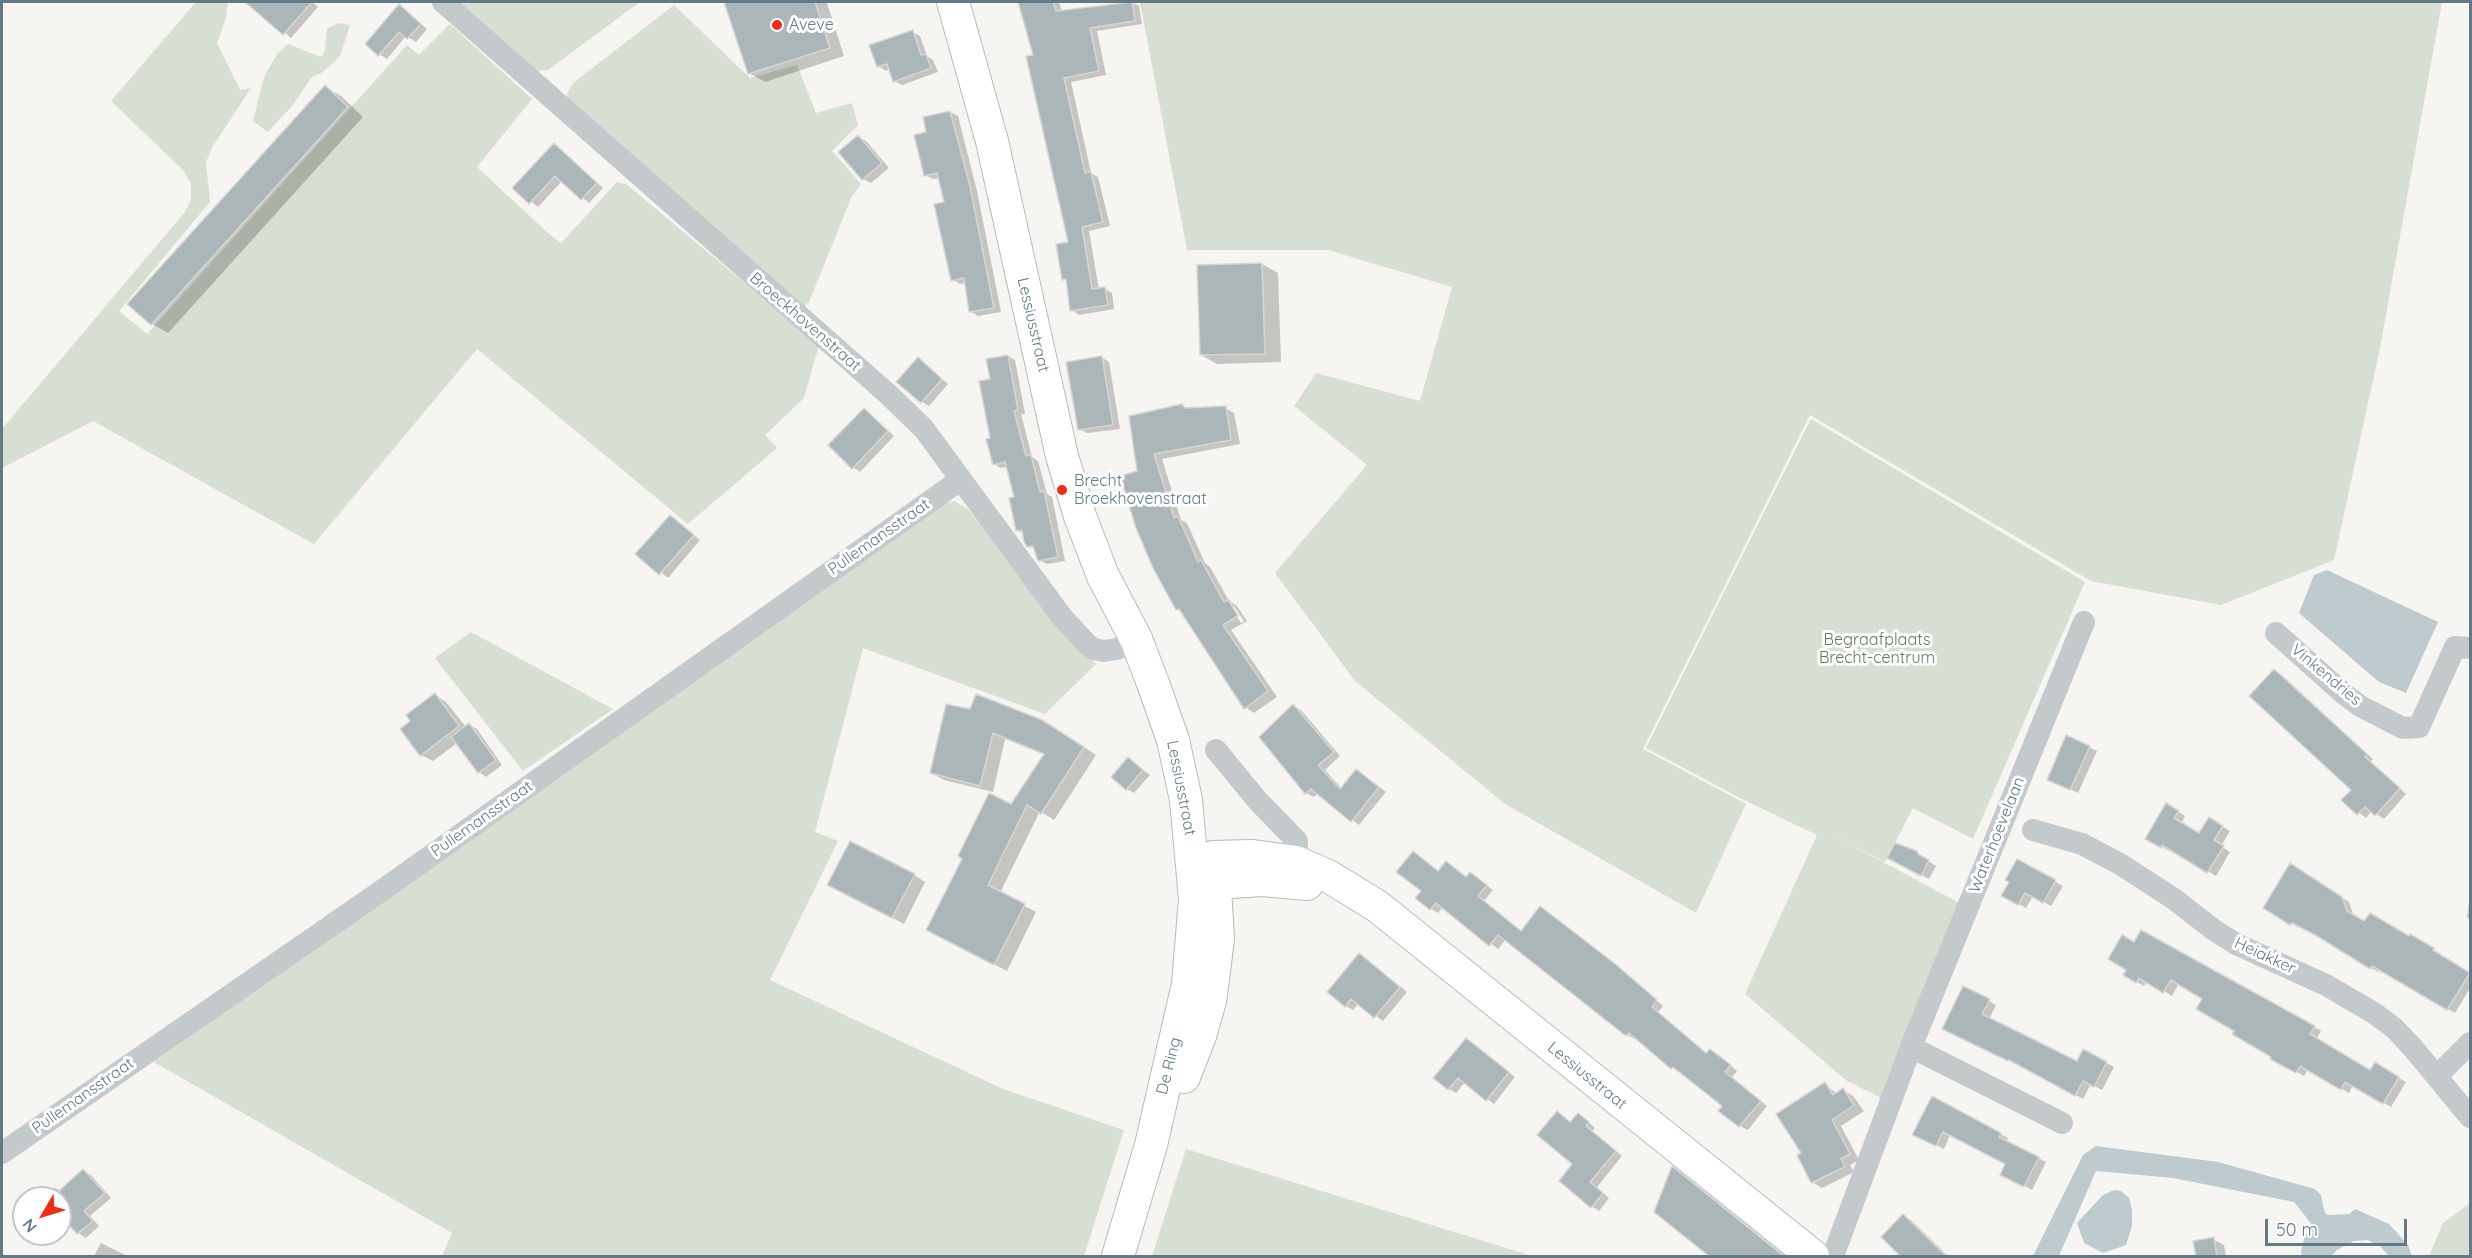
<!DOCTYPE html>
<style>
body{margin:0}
#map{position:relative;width:2472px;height:1258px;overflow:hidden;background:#f6f5f1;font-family:Quicksand,sans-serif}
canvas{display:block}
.frame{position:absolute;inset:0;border:3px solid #617a85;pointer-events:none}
.north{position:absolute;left:12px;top:1186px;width:60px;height:60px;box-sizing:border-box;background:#fff;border:2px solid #c0cace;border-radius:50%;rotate:232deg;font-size:16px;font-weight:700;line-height:24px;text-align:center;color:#617a85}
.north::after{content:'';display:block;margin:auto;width:21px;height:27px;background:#f42a13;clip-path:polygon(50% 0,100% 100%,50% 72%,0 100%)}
.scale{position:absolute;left:2265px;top:1219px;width:142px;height:27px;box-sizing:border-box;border:3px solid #617a85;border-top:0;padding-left:8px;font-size:18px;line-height:21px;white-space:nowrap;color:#617a85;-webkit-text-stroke:4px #fff;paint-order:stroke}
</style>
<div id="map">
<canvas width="2472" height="1258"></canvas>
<div class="frame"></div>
<div class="north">N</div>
<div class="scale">50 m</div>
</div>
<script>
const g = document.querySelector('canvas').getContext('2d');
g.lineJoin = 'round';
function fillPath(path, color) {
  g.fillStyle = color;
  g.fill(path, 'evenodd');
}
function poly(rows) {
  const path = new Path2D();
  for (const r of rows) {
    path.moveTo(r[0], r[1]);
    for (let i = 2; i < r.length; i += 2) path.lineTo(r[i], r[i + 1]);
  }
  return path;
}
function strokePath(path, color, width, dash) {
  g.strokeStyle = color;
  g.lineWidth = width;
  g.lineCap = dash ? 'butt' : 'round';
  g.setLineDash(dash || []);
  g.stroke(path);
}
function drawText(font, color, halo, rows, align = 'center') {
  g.font = font + ' Quicksand,sans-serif';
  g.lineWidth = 6;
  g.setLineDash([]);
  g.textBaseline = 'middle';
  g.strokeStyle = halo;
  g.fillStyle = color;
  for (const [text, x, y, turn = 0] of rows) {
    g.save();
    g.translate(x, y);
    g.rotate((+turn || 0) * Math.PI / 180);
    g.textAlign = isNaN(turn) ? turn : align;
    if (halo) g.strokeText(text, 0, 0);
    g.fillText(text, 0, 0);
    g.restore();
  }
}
const green = poly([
 [196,2,228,2,226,18,217,43,240,90,251,88,213,146,206,162,210,202,119,311,147,334,407,45,419,55,450,24,532,99,477,167,548,233,561,243,617,182,626,184,819,345,804,398,765,435,777,448,688,524,477,349,314,544,93,421,2,468,2,429,185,212,191,199,191,184,183,170,111,101],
 [457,2,640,2,548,70,534,71],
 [1140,2,2442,2,2380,348,2334,560,2221,605,2091,581,1810,415,1643,749,1746,804,1696,913,1505,804,1355,681,1275,573,1367,465,1294,406,1316,373,1420,401,1452,287,1328,250,1187,250],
 [674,5,750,78,797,65,816,113,852,103,858,125,832,151,861,184,852,196,809,302,801,309,568,101,567,94,573,83],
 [338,23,350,25,340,56,323,72,311,78,293,105,268,132,253,121,264,77,277,54,288,44,321,57,325,50,327,29],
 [1811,419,2085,582,1973,839,1913,808,1885,862,1831,834,1963,905,1883,1099,1847,1081,1745,994,1817,835,1746,801,1646,748],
 [954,501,969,510,1062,630,1096,664,1045,714,863,648,815,832,838,841,770,980,1003,1089,1124,1130,1084,1256,442,1256,452,1233,154,1062,935,506],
 [471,632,613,709,523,771,435,658],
 [1186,1149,1532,1256,1152,1256],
 [2470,1203,2470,1256,2429,1256,2443,1223]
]);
const water = poly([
 [2327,570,2438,622,2406,693,2379,682,2299,613,2314,575],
 [2096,1146,2218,1162,2315,1189,2321,1195,2324,1210,2327,1215,2349,1214,2355,1209,2389,1224,2408,1245,2412,1256,2389,1256,2380,1246,2367,1240,2354,1241,2337,1250,2331,1256,2302,1256,2301,1252,2305,1235,2313,1226,2294,1202,2173,1178,2096,1171,2059,1256,2033,1256,2083,1155],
 [2114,1190,2121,1191,2129,1198,2132,1210,2132,1226,2126,1245,2103,1253,2084,1243,2077,1223,2103,1195]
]);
const shadow = poly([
 [248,2,312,2,318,7,291,38],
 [726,2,831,2,827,3,844,56,765,82,749,73],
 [1019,2,1059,2,1062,12,1131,2,1139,6,1142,24,1097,31,1106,75,1071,82,1091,173,1098,177,1110,226,1089,231,1099,290,1105,289,1112,293,1114,309,1079,315,1072,310,1067,281,1064,279,1070,243,1035,56],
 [399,6,427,29,416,42,406,36,387,59,379,54],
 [912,32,920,36,927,56,933,60,938,72,902,85,894,81,890,69,886,71,878,66],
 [325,87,341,96,363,117,168,333,152,324],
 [950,112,958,116,977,191,1001,312,978,316,970,311,966,283,960,284,953,280,946,203,940,178,933,179,925,175,928,133],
 [858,137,866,141,889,168,871,183,863,179,840,152],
 [554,145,603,188,589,203,562,181,538,207,514,188],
 [1262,264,1278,273,1281,362,1217,364,1201,355],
 [1008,356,1015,360,1025,414,1021,414,1032,457,1038,461,1047,494,1052,497,1065,561,1047,564,1039,560,1036,550,1028,546,1024,534,1017,530,1016,498,1007,467,1001,468,994,464,991,439,992,380],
 [1101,357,1109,362,1120,429,1087,433,1079,429],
 [918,359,948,384,929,406,922,402],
 [1181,405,1189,410,1225,408,1234,413,1240,444,1162,459,1181,520,1187,523,1205,563,1210,567,1229,601,1237,606,1247,621,1231,630,1277,697,1254,713,1245,707,1183,613,1177,609,1138,472],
 [1230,606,1234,606,1244,621,1241,623],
 [864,410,894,436,860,472,853,467],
 [670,517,700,540,668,578,637,554],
 [2274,671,2282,675,2373,759,2371,762,2406,794,2384,819,2372,811,2366,818,2343,800,2353,789],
 [435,695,446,702,466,727,469,725,477,729,502,765,486,777,479,772,457,743,433,761,421,755],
 [947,705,1055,729,1096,755,1054,820,1040,811,1000,893,1036,912,1007,971,940,937,1012,806,1045,755,1005,739,993,792,944,780,931,773],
 [1293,706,1301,710,1340,756,1325,770,1342,789,1357,770,1386,792,1359,825,1318,793,1314,797,1306,793],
 [2067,737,2097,751,2078,793,2056,783],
 [1129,759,1150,775,1134,793,1127,789],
 [2167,805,2185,816,2181,824,2200,835,2210,819,2230,831,2221,846,2230,852,2216,876,2170,848,2169,851,2147,838],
 [1917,854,1936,866,1929,879,1889,857],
 [1421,857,1439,872,1446,863,1467,878,1470,874,1478,878,1493,890,1484,901,1522,932,1548,912,1621,969,1663,1006,1658,1012,1707,1054,1718,1055,1737,1071,1732,1077,1767,1106,1748,1130,1740,1126,1721,1110,1724,1106,1680,1071,1672,1068,1636,1038,1635,1039,1627,1035,1506,939,1498,949,1443,907,1438,913,1431,909,1423,891],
 [2018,861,2063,886,2051,906,2033,896,2026,908,2003,895],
 [2298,870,2349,902,2354,917,2365,923,2409,938,2410,936,2470,974,2470,988,2455,1013,2380,969,2378,972,2322,938,2300,926,2299,928,2265,908],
 [914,875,925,882,904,924,841,891],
 [2469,902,2470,902,2470,920,2467,917],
 [2134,944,2174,951,2175,949,2256,997,2257,995,2321,1031,2316,1040,2370,1072,2375,1064,2406,1082,2391,1107,2353,1085,2349,1093,2308,1069,2304,1076,2234,1033,2236,1030,2204,999,2179,983,2172,996,2147,981,2144,986,2125,975],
 [1360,954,1407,992,1383,1021,1359,1003,1353,1010,1346,1006],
 [1989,1001,1996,1005,1989,1019,2077,1063,2084,1051,2114,1067,2102,1090,2091,1084,2083,1099,2017,1062,2016,1064,1951,1032],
 [1466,1040,1515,1077,1494,1104,1465,1082,1456,1093,1449,1089],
 [1825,1084,1837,1094,1843,1090,1853,1096,1864,1111,1841,1126,1859,1160,1850,1165,1854,1172,1822,1188,1812,1182,1803,1154],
 [1932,1098,2000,1134,2008,1138,2006,1142,2046,1162,2032,1190,2002,1174,2007,1164,1950,1135,1944,1149,1922,1138],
 [1557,1113,1572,1123,1585,1119,1595,1128,1592,1131,1622,1156,1597,1187,1609,1198,1599,1211,1592,1206],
 [1673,1168,1680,1172,1785,1256,1712,1256],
 [83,1171,91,1175,111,1198,90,1216,99,1226,86,1238,78,1233,60,1213,60,1198,45,1197,55,1188,61,1191],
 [1903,1216,1911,1220,1948,1256,1904,1256],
 [2213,1239,2224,1245,2226,1256,2197,1256],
 [101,1243,127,1256,94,1256]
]);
const building = poly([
 [245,2,312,2,283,35,245,2],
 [724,2,815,2,830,48,748,74,724,2],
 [1018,2,1053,2,1056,11,1132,2,1135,21,1090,28,1099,71,1064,78,1085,173,1091,172,1103,222,1082,227,1092,289,1105,287,1108,305,1070,311,1066,279,1062,280,1056,244,1068,242,1026,56,1033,55,1018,2],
 [399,4,421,24,407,39,399,32,378,56,365,44,399,4],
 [913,30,921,55,926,54,931,68,893,82,887,64,877,67,869,45,913,30],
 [325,85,348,107,151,325,127,304,325,85],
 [950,111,970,186,994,308,969,312,964,278,951,281,934,204,944,202,937,173,924,176,914,135,926,132,923,117,950,111],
 [858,135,882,163,862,180,838,152,858,135],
 [554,143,597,183,581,200,555,176,529,204,512,188,554,143],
 [1262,263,1265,354,1200,355,1197,265,1262,263],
 [1008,355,1018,410,1014,411,1026,456,1031,455,1040,492,1044,491,1058,557,1038,561,1033,546,1027,547,1024,542,1022,530,1016,531,1009,498,1014,497,1005,462,993,465,986,439,990,438,979,381,990,379,986,359,1008,355],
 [1102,356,1113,425,1078,430,1066,362,1102,356],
 [918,357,942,379,921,403,896,382,918,357],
 [1182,404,1185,408,1226,406,1231,440,1154,454,1174,518,1178,516,1198,562,1201,560,1224,602,1228,599,1238,616,1223,625,1268,691,1244,709,1179,609,1176,610,1153,568,1136,528,1120,476,1137,471,1129,416,1182,404],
 [864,408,888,431,852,469,828,445,864,408],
 [670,515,694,535,659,575,635,554,670,515],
 [2274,669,2367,754,2365,757,2400,788,2375,816,2365,807,2357,815,2341,800,2351,790,2249,696,2274,669],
 [435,693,459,726,420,756,400,729,410,721,406,715,435,693],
 [976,694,1042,720,1084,747,1041,814,1027,805,988,885,1025,904,994,965,926,930,962,859,958,856,989,793,1011,804,1044,754,993,733,980,786,930,773,946,704,970,709,976,694],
 [1293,704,1334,752,1318,765,1340,789,1356,769,1379,787,1351,822,1311,789,1305,794,1259,737,1293,704],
 [469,723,496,760,478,773,451,737,469,723],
 [2066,735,2090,746,2070,790,2047,780,2066,735],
 [1128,757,1143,770,1126,790,1111,777,1128,757],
 [2166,803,2179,811,2174,818,2199,833,2209,817,2223,826,2214,840,2224,846,2207,873,2162,845,2161,848,2145,839,2166,803],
 [850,841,915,874,892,918,827,885,850,841],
 [1895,843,1917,851,1918,854,1929,860,1921,876,1887,858,1895,843],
 [1413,851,1438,871,1446,861,1466,877,1470,872,1487,885,1478,896,1521,931,1540,906,1614,963,1657,1000,1652,1007,1706,1053,1710,1049,1731,1065,1725,1072,1761,1101,1739,1127,1718,1111,1722,1106,1673,1067,1671,1069,1629,1033,1626,1036,1498,935,1489,946,1436,903,1430,910,1415,898,1421,891,1396,872,1413,851],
 [2017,859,2056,880,2043,903,2025,893,2018,905,2001,896,2009,882,2005,880,2017,859],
 [2290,863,2342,897,2347,911,2364,921,2370,913,2409,936,2410,934,2434,948,2433,950,2470,973,2447,1010,2372,966,2370,969,2317,936,2292,923,2290,925,2263,908,2290,863],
 [2141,930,2315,1026,2310,1034,2370,1070,2375,1062,2399,1077,2383,1104,2345,1082,2341,1090,2300,1066,2296,1073,2270,1059,2271,1057,2232,1034,2234,1031,2196,1009,2202,999,2171,980,2163,993,2139,978,2136,983,2123,975,2126,970,2108,959,2122,935,2134,942,2141,930],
 [1359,953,1400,987,1374,1018,1351,999,1345,1007,1327,992,1359,953],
 [1963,986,1990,999,1982,1014,2077,1061,2083,1049,2107,1062,2094,1087,2083,1081,2075,1096,2009,1060,2008,1061,1942,1029,1963,986],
 [1466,1038,1509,1072,1486,1101,1458,1078,1448,1090,1433,1078,1466,1038],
 [1825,1082,1833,1095,1843,1088,1854,1105,1832,1120,1850,1154,1841,1159,1845,1167,1811,1183,1797,1155,1801,1153,1776,1114,1825,1082],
 [1932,1096,2001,1133,1999,1137,2039,1157,2024,1187,2000,1175,2005,1164,1943,1132,1936,1146,1912,1135,1932,1096],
 [1557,1111,1570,1122,1578,1113,1589,1122,1586,1126,1616,1151,1590,1182,1603,1193,1591,1208,1559,1181,1572,1164,1537,1135,1557,1111],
 [1672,1166,1785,1257,1710,1257,1654,1212,1672,1166],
 [83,1169,105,1193,84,1211,93,1221,77,1234,60,1215,60,1190,83,1169],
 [1903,1214,1947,1257,1901,1257,1881,1237,1903,1214],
 [2214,1237,2217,1257,2196,1257,2193,1241,2214,1237]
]);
const minor = poly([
 [443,2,889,395,924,429,1062,617,1087,644,1094,649,1104,651,1117,649,1136,639],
 [2276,633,2344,694,2360,706,2403,728,2419,727,2455,647,2470,648],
 [1216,750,1258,801,1297,841,1296,862],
 [2033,830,2082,844,2120,864,2174,899,2214,930,2236,944,2326,985,2374,1013,2394,1028,2413,1048,2470,1117],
 [1911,1047,2062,1123],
 [2438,1075,2470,1043],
 [2,1153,374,896,960,480],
 [1833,1256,1911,1047,2084,622]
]);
const secondary = poly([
 [953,2,992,141,1062,456,1080,516,1103,576,1136,639,1154,686,1173,740,1186,800,1195,899,1188,984,1151,1145,1118,1256],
 [1194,872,1213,857,1253,856,1296,862,1328,876,1377,906,1813,1256],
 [1198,874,1214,883,1263,880,1307,884],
 [1184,1077,1200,1036,1210,1001,1214,972,1218,938,1214,873]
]);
const markers = [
 [777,25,6,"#f42a13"],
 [1062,490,6,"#f42a13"]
];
const poiNames = [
 ["Aveve",789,25],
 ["Brecht",1074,481],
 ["Broekhovenstraat",1074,499]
];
const streetNames = [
 ["Broeckhovenstraat",805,322,41],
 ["Lessiusstraat",1033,325,77],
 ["Pullemansstraat",879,537,-35],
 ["Vinkendries",2326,675,40],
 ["Lessiusstraat",1181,788,79],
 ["Pullemansstraat",482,819,-35],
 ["Waterhoevelaan",1997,835,-68],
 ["Heiakker",2265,956,25],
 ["De Ring",1169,1066,-76],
 ["Lessiusstraat",1587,1076,39],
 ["Pullemansstraat",83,1096,-35]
];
const parkNames = [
 ["Begraafplaats",1877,640],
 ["Brecht-centrum",1877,658]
];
fillPath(green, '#d7ded2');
fillPath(water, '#bdcbcf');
fillPath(shadow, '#0003');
fillPath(building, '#abb6b9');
strokePath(building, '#d7d6d4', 1.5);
strokePath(secondary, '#b4bbbe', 34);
strokePath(minor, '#c4c9cb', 22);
strokePath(secondary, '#fff', 32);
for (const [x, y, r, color] of markers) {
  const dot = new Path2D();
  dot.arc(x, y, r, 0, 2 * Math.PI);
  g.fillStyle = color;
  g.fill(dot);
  strokePath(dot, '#fff', 2);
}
drawText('16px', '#617a85', '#fff', poiNames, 'left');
drawText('16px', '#617a85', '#fff', streetNames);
drawText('16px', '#66775d', '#fff', parkNames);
</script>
